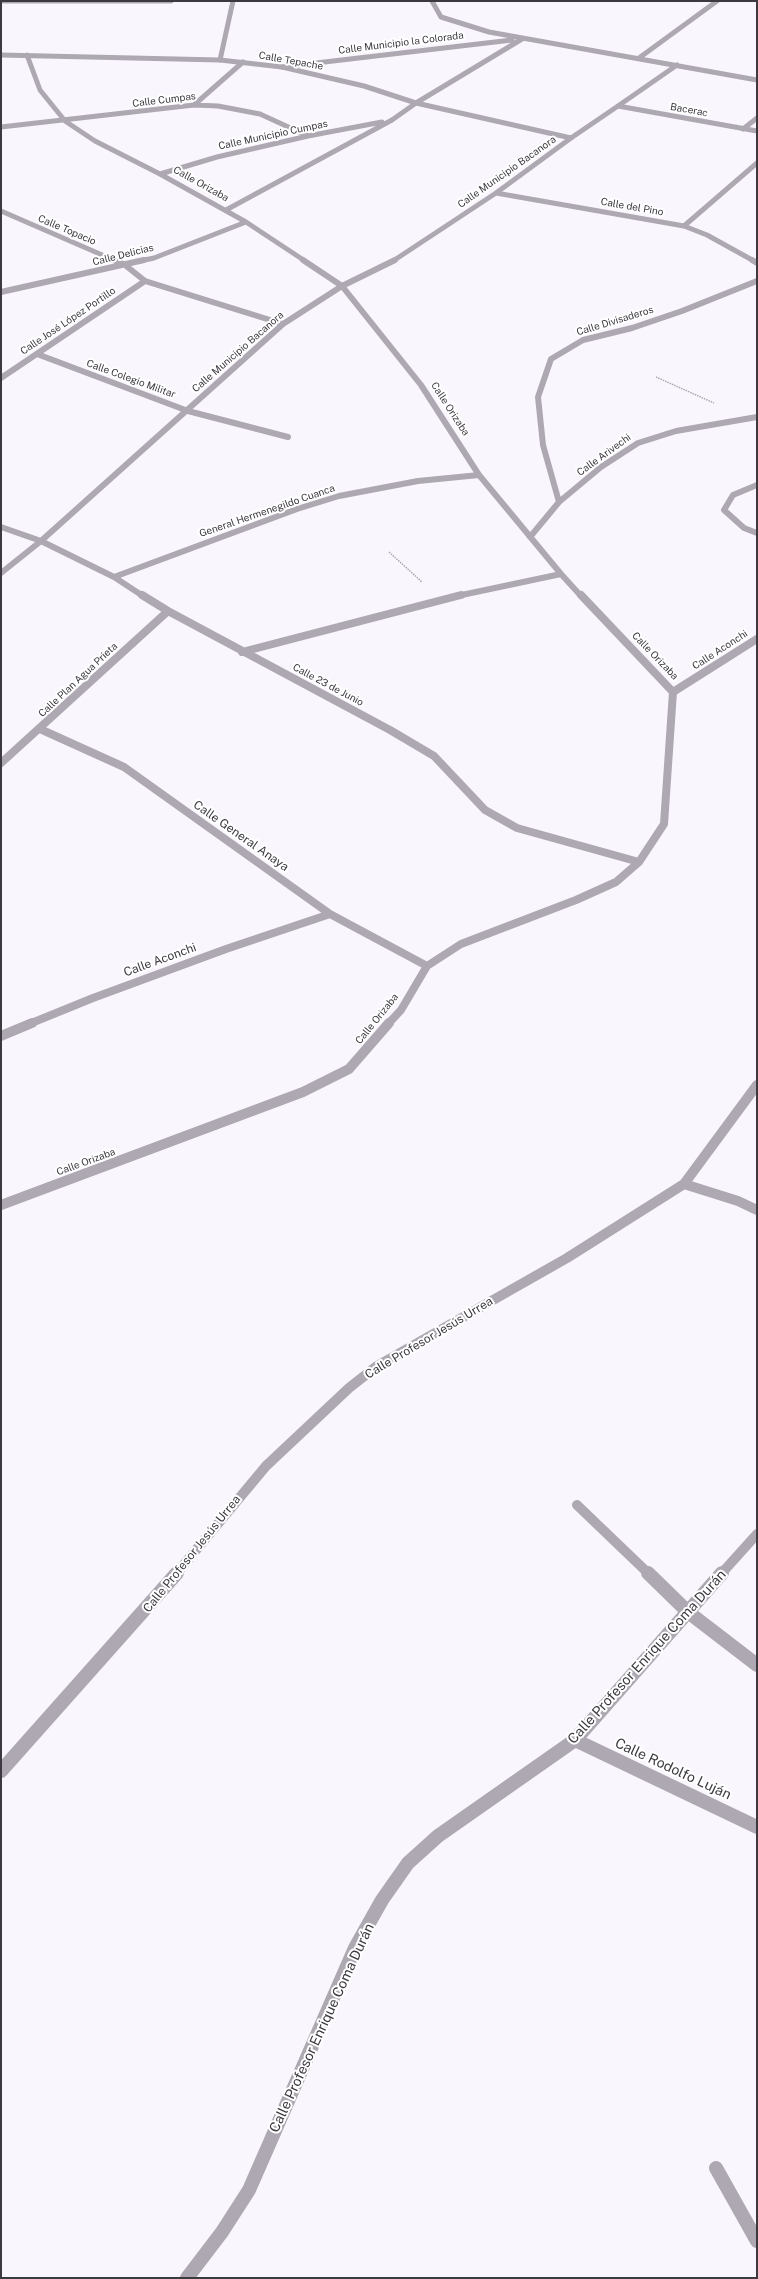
<!DOCTYPE html>
<meta charset="utf-8">
<style>
body{margin:0}
#map{position:relative;width:758px;height:2279px;overflow:hidden;background:#faf6fe;font-family:"Public Sans",sans-serif}
canvas{display:block}
.frame{position:absolute;inset:0;border:2px solid #3d3941;pointer-events:none}
</style>
<div id="map">
<canvas width="758" height="2279"></canvas>
<div class="frame"></div>
</div>
<script>
const g = document.querySelector('canvas').getContext('2d');
g.lineJoin = 'round';
function poly(rows) {
  const path = new Path2D();
  for (const r of rows) {
    path.moveTo(r[0], r[1]);
    for (let i = 2; i < r.length; i += 2) path.lineTo(r[i], r[i + 1]);
  }
  return path;
}
function strokePath(path, color, width, dash) {
  g.strokeStyle = color;
  g.lineWidth = width;
  g.lineCap = dash ? 'butt' : 'round';
  g.setLineDash(dash || []);
  g.stroke(path);
}
function drawText(font, color, halo, rows, align = 'center') {
  g.font = font + ' "Public Sans",sans-serif';
  g.lineWidth = 4;
  g.setLineDash([]);
  g.textBaseline = 'middle';
  g.strokeStyle = halo;
  g.fillStyle = color;
  for (const [text, x, y, turn = 0] of rows) {
    g.save();
    g.translate(x, y);
    g.rotate((+turn || 0) * Math.PI / 180);
    g.textAlign = isNaN(turn) ? turn : align;
    if (halo) g.strokeText(text, 0, 0);
    g.fillText(text, 0, 0);
    g.restore();
  }
}
const path = poly([
 [656,377,714,403],
 [389,552,422,582]
]);
const service = poly([
 [1,1,171,1]
]);
const minorFar4 = poly([
 [432,1,441,17,489,32,757,80],
 [27,55,40,90,65,121,95,141,160,174,246,222,305,261],
 [639,58,717,1],
 [220,60,233,1],
 [282,67,512,40],
 [194,105,243,62],
 [618,106,677,65],
 [1,127,194,105,218,106,260,114,308,136],
 [743,129,757,118],
 [160,174,217,157,308,136,382,122],
 [496,193,684,226,707,235,754,261],
 [226,210,392,120,416,103,522,39],
 [1,211,116,261],
 [684,226,757,163],
 [140,261,154,258,246,222],
 [393,261,496,193,571,138]
]);
const minorFar3 = poly([
 [114,260,125,265,145,281,283,324],
 [303,260,342,286,421,385,479,475,561,574,581,596],
 [752,260,757,263],
 [1,292,144,260],
 [37,354,188,411,288,437],
 [1,378,145,281],
 [757,485,733,495,724,510,744,528,757,533],
 [559,502,543,445,538,397,551,359,583,340,632,328,682,311,757,281],
 [1,527,41,541,114,577,143,596],
 [530,537,559,502,601,467,638,443,676,431,757,417],
 [1,573,41,541,283,324,342,286,395,260],
 [114,577,297,509,339,496,418,481,479,475],
 [457,596,561,574]
]);
const minorFar2 = poly([
 [142,595,168,611,390,730,434,756,485,810,517,828,639,862],
 [242,652,461,595],
 [673,692,757,639],
 [40,729,124,767,330,914,427,966],
 [1,763,168,611],
 [29,1024,93,998,226,949,330,914],
 [388,1024,401,1010,427,966,461,944,576,900,616,882,639,862,664,824,673,692,581,595]
]);
const minorFar1 = poly([
 [1,1036,32,1023],
 [684,1184,738,1201,757,1210],
 [1,1205,303,1092,349,1069,389,1023],
 [577,1505,649,1574],
 [176,1574,266,1466,349,1388,377,1366,567,1258,684,1184,757,1085],
 [721,1574,757,1534]
]);
const minor = poly([
 [648,1573,688,1612,757,1665],
 [575,1740,757,1827],
 [1,1771,177,1573],
 [716,2168,757,2241],
 [187,2278,222,2232,249,2190,355,1948,382,1900,408,1863,438,1836,575,1740,722,1573]
]);
const tertiary = poly([
 [1,55,220,60,282,67,364,86,416,103,571,138,618,106,757,131]
]);
const farStreetnames = [
 ["Calle Municipio la Colorada",401,43,-7],
 ["Calle Tepache",291,61,10],
 ["Calle Cumpas",164,100,-7],
 ["Bacerac",689,110,10],
 ["Calle Municipio Cumpas",273,135,-12],
 ["Calle Municipio Bacanora",507,172,-35],
 ["Calle Orizaba",201,184,29],
 ["Calle del Pino",632,207,10],
 ["Calle Topacio",67,230,23],
 ["Calle Delicias",123,255,-14],
 ["Calle José López Portillo",68,321,-34],
 ["Calle Divisaderos",615,321,-17],
 ["Calle Municipio Bacanora",238,352,-41],
 ["Calle Colegio Militar",131,379,20],
 ["Calle Orizaba",450,409,57],
 ["Calle Arivechi",604,455,-36],
 ["General Hermenegildo Cuanca",267,511,-19],
 ["Calle Aconchi",720,650,-33],
 ["Calle Orizaba",655,656,46],
 ["Calle Plan Agua Prieta",78,680,-43],
 ["Calle 23 de Junio",328,685,28],
 ["Calle Orizaba",377,1019,-51],
 ["Calle Orizaba",86,1162,-20]
];
const streetNames = [
 ["Calle General Anaya",241,836,35],
 ["Calle Aconchi",160,960,-20],
 ["Calle Profesor Jesús Urrea",429,1338,-31],
 ["Calle Profesor Jesús Urrea",192,1554,-51]
];
const nearStreetnames = [
 ["Calle Profesor Enrique Coma Durán",647,1657,-48],
 ["Calle Rodolfo Luján",673,1769,25],
 ["Calle Profesor Enrique Coma Durán",322,2028,-65]
];
strokePath(path, '#aca8b0', 1.5, [1.5, 1]);
strokePath(service, '#ada8b1', 5);
strokePath(minorFar4, '#ada8b1', 5);
strokePath(minorFar3, '#ada8b1', 6);
strokePath(minorFar2, '#ada8b1', 8);
strokePath(minorFar1, '#ada8b1', 10);
strokePath(minor, '#ada8b1', 14);
strokePath(tertiary, '#ada8b1', 5);
drawText('10px', '#3d3941', '#fff', farStreetnames);
drawText('12px', '#3d3941', '#fff', streetNames);
drawText('14px', '#3d3941', '#fff', nearStreetnames);
</script>
